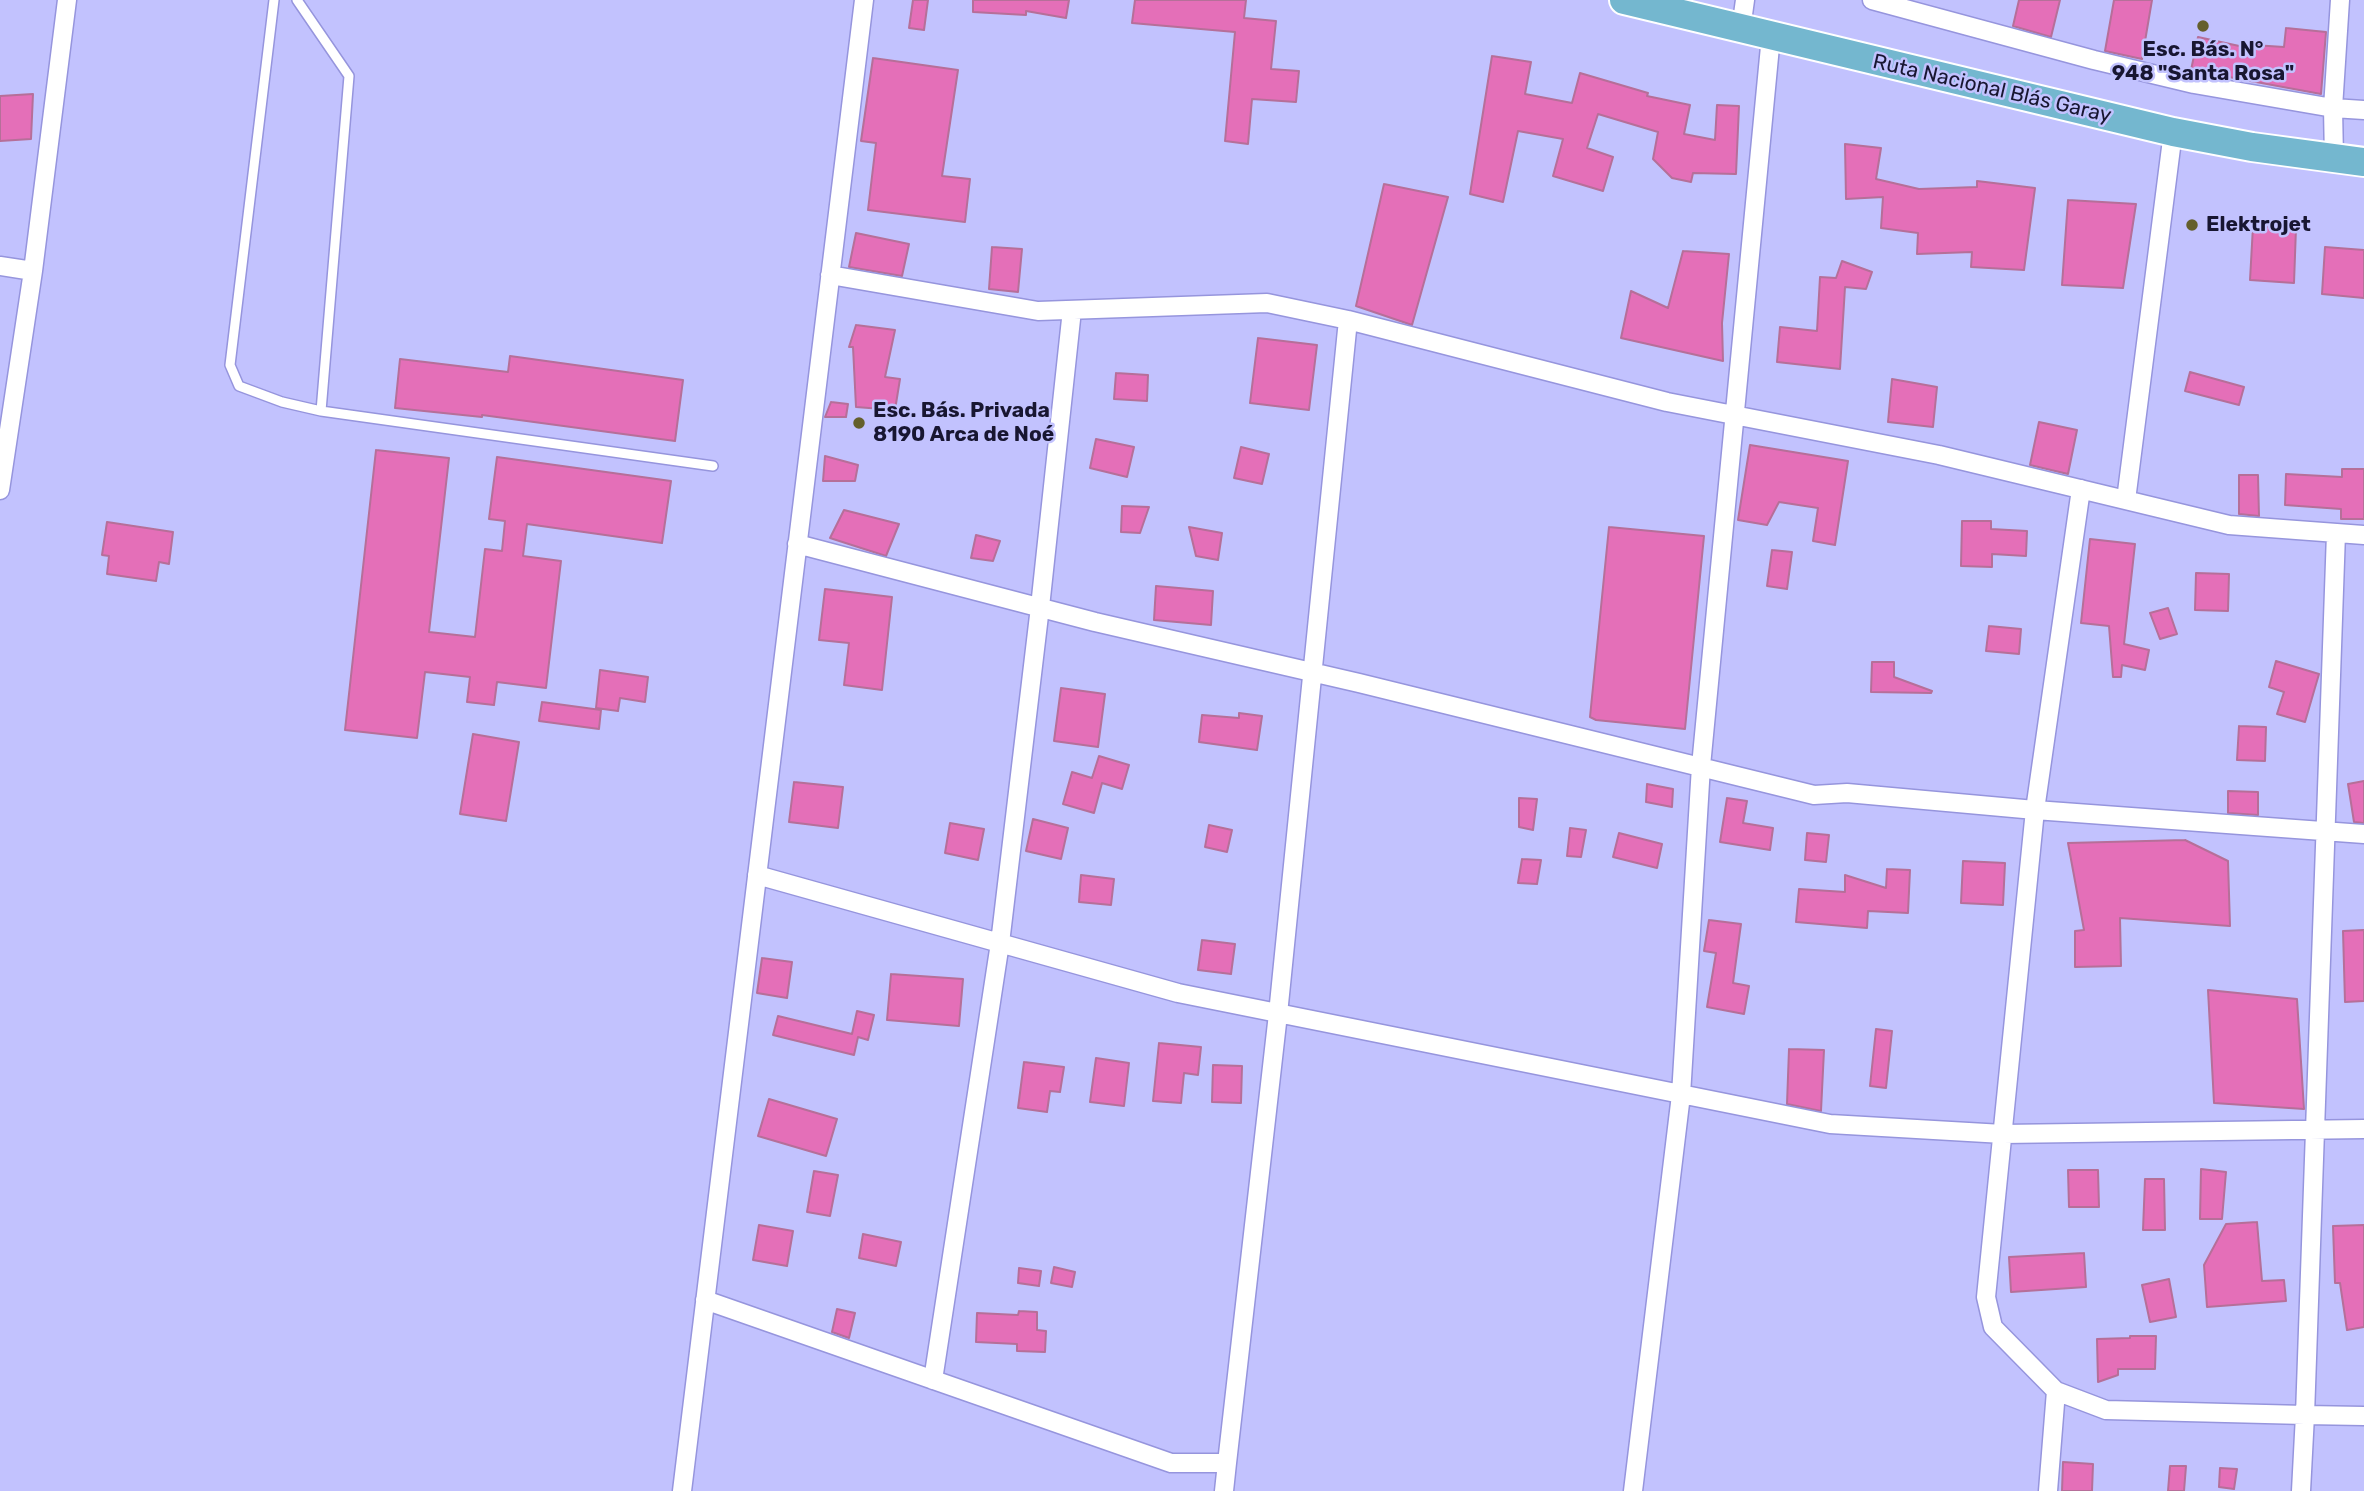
<!DOCTYPE html>
<meta charset="utf-8">
<style>
body{margin:0}
canvas{display:block;background:#c2c2fe}
</style>
<canvas width="2364" height="1491"></canvas>
<script>
const g = document.querySelector('canvas').getContext('2d');
g.lineJoin = 'round';
function fillPath(path, color) {
  g.fillStyle = color;
  g.fill(path, 'evenodd');
}
function poly(rows) {
  const path = new Path2D();
  for (const r of rows) {
    path.moveTo(r[0], r[1]);
    for (let i = 2; i < r.length; i += 2) path.lineTo(r[i], r[i + 1]);
  }
  return path;
}
function strokePath(path, color, width, dash) {
  g.strokeStyle = color;
  g.lineWidth = width;
  g.lineCap = dash ? 'butt' : 'round';
  g.setLineDash(dash || []);
  g.stroke(path);
}
function drawText(font, color, halo, rows, align = 'center') {
  g.font = font + ' Rubik,sans-serif';
  g.lineWidth = 5;
  g.setLineDash([]);
  g.textBaseline = 'middle';
  g.strokeStyle = halo;
  g.fillStyle = color;
  for (const [text, x, y, turn = 0] of rows) {
    g.save();
    g.translate(x, y);
    g.rotate((+turn || 0) * Math.PI / 180);
    g.textAlign = isNaN(turn) ? turn : align;
    if (halo) g.strokeText(text, 0, 0);
    g.fillText(text, 0, 0);
    g.restore();
  }
}
const building = poly([
 [913,0,928,0,924,30,909,28,913,0],
 [973,0,1069,0,1066,18,1026,11,1026,15,973,12,973,0],
 [1135,0,1246,0,1244,18,1276,21,1271,69,1299,71,1296,102,1252,99,1248,144,1225,141,1235,32,1132,23,1135,0],
 [2019,0,2060,0,2051,37,2013,26,2019,0],
 [2114,0,2152,0,2142,59,2105,51,2114,0],
 [2286,28,2326,32,2321,94,2191,70,2198,37,2253,49,2253,45,2284,47,2286,28],
 [1492,56,1531,62,1525,94,1572,103,1580,73,1648,93,1647,96,1690,105,1684,134,1715,140,1717,105,1739,106,1736,174,1693,173,1691,182,1672,178,1653,159,1658,132,1598,114,1587,148,1613,157,1603,191,1553,176,1563,139,1518,131,1503,202,1470,194,1492,56],
 [873,58,958,70,942,176,970,179,965,222,868,210,876,143,861,141,873,58],
 [33,94,31,139,0,141,0,96,33,94],
 [1845,144,1881,148,1876,179,1919,189,1977,187,1977,181,2035,188,2024,270,1971,267,1972,252,1917,254,1918,233,1881,228,1883,197,1846,199,1845,144],
 [1384,184,1448,197,1412,325,1356,306,1384,184],
 [2068,200,2136,204,2123,288,2062,285,2068,200],
 [2253,226,2296,228,2294,283,2250,280,2253,226],
 [856,233,909,244,902,276,849,267,856,233],
 [992,247,1022,249,1018,292,989,289,992,247],
 [2325,247,2364,250,2364,298,2322,294,2325,247],
 [1683,251,1729,254,1722,323,1723,361,1621,338,1631,291,1668,308,1683,251],
 [1842,261,1872,272,1866,289,1845,287,1840,369,1777,362,1780,327,1817,331,1820,277,1836,278,1842,261],
 [856,325,895,330,885,377,900,379,895,410,856,407,853,347,849,347,856,325],
 [1258,338,1317,345,1309,410,1250,403,1258,338],
 [510,356,683,380,675,441,482,415,482,417,395,408,400,359,508,372,510,356],
 [2190,372,2244,387,2239,405,2185,391,2190,372],
 [1116,373,1148,375,1147,401,1114,399,1116,373],
 [1892,379,1937,387,1933,427,1888,422,1892,379],
 [831,402,848,404,846,417,825,417,831,402],
 [2039,422,2077,430,2068,474,2030,465,2039,422],
 [1096,439,1134,447,1127,477,1090,468,1096,439],
 [1750,445,1848,461,1835,545,1813,541,1818,508,1779,502,1767,525,1738,520,1750,445],
 [1241,447,1269,454,1262,484,1234,478,1241,447],
 [376,450,449,458,429,632,475,637,485,549,502,551,505,521,489,519,497,457,671,481,662,543,527,524,523,556,561,561,546,688,497,682,494,705,467,702,470,677,425,672,417,738,345,730,376,450],
 [825,456,858,465,855,481,823,481,825,456],
 [2342,469,2364,469,2364,519,2341,519,2341,509,2285,505,2286,474,2342,477,2342,469],
 [2239,475,2258,475,2259,516,2239,514,2239,475],
 [1122,506,1149,507,1140,533,1121,532,1122,506],
 [844,510,899,524,886,556,830,538,844,510],
 [1962,521,1991,521,1991,529,2027,531,2026,556,1992,554,1992,567,1961,566,1962,521],
 [107,522,173,532,169,564,159,562,156,581,107,574,109,556,102,555,107,522],
 [1189,527,1222,533,1218,560,1196,556,1189,527],
 [1609,527,1704,536,1685,729,1596,720,1590,717,1609,527],
 [976,535,1000,541,993,561,971,558,976,535],
 [2090,539,2135,544,2124,644,2149,650,2145,670,2122,665,2121,677,2113,677,2109,626,2081,623,2090,539],
 [1772,550,1792,552,1787,589,1767,586,1772,550],
 [2196,573,2229,574,2228,611,2195,610,2196,573],
 [1156,586,1213,591,1211,625,1154,620,1156,586],
 [825,589,892,597,882,690,844,685,849,643,819,640,825,589],
 [2168,608,2177,634,2160,639,2150,613,2168,608],
 [1989,626,2021,629,2019,654,1986,651,1989,626],
 [2276,661,2319,674,2305,722,2277,714,2284,692,2269,687,2276,661],
 [1872,662,1894,662,1894,677,1932,691,1931,693,1871,692,1872,662],
 [600,670,648,677,645,702,620,698,618,711,596,708,600,670],
 [1061,688,1105,694,1098,747,1054,741,1061,688],
 [542,702,601,710,599,729,539,721,542,702],
 [1239,713,1262,716,1257,750,1199,742,1202,715,1239,718,1239,713],
 [2239,726,2266,727,2265,761,2237,760,2239,726],
 [473,734,519,742,506,821,460,814,473,734],
 [1099,756,1129,765,1122,789,1102,783,1094,813,1063,804,1072,772,1092,778,1099,756],
 [2364,781,2364,823,2354,822,2348,784,2364,781],
 [794,782,843,787,838,828,789,822,794,782],
 [1647,784,1673,789,1672,807,1646,802,1647,784],
 [2228,791,2258,792,2258,815,2228,813,2228,791],
 [1519,798,1537,799,1533,830,1519,827,1519,798],
 [1727,798,1747,801,1743,823,1773,828,1770,850,1720,842,1727,798],
 [1033,819,1068,828,1061,859,1026,851,1033,819],
 [950,823,984,829,978,860,945,853,950,823],
 [1209,825,1232,830,1227,852,1205,847,1209,825],
 [1570,828,1586,830,1581,857,1567,856,1570,828],
 [1619,833,1662,844,1657,868,1613,857,1619,833],
 [1807,833,1829,835,1826,862,1805,860,1807,833],
 [2185,840,2228,861,2230,926,2120,918,2121,966,2075,967,2075,931,2084,930,2068,843,2185,840],
 [1522,859,1541,860,1537,884,1518,883,1522,859],
 [1963,861,2005,863,2003,905,1961,903,1963,861],
 [1887,869,1910,870,1908,913,1868,911,1867,928,1796,922,1799,889,1845,892,1845,875,1886,888,1887,869],
 [1081,875,1114,879,1111,905,1079,902,1081,875],
 [1709,920,1741,924,1733,983,1749,986,1744,1014,1707,1007,1716,953,1704,951,1709,920],
 [2364,930,2364,1001,2345,1002,2343,931,2364,930],
 [1202,940,1235,944,1231,974,1198,970,1202,940],
 [762,958,792,962,787,998,757,993,762,958],
 [891,974,963,979,959,1026,887,1020,891,974],
 [2208,990,2297,999,2304,1109,2214,1103,2208,990],
 [857,1011,874,1015,868,1040,858,1037,854,1055,773,1035,778,1016,852,1034,857,1011],
 [1876,1029,1892,1031,1886,1088,1870,1086,1876,1029],
 [1159,1043,1201,1047,1198,1075,1184,1073,1181,1103,1153,1101,1159,1043],
 [1789,1049,1824,1050,1821,1111,1787,1104,1789,1049],
 [1096,1058,1129,1063,1124,1106,1090,1102,1096,1058],
 [1024,1062,1064,1067,1060,1092,1050,1091,1047,1112,1018,1108,1024,1062],
 [1213,1065,1242,1066,1241,1103,1212,1102,1213,1065],
 [769,1099,837,1119,826,1156,758,1136,769,1099],
 [2201,1169,2226,1172,2222,1219,2200,1219,2201,1169],
 [2068,1170,2098,1170,2099,1207,2069,1207,2068,1170],
 [814,1171,838,1175,830,1216,807,1212,814,1171],
 [2145,1179,2164,1179,2165,1230,2143,1230,2145,1179],
 [2257,1222,2262,1281,2284,1280,2286,1301,2207,1307,2204,1265,2226,1224,2257,1222],
 [759,1225,793,1231,787,1266,753,1260,759,1225],
 [2364,1225,2364,1327,2347,1330,2340,1283,2335,1283,2333,1226,2364,1225],
 [863,1234,901,1242,896,1266,859,1258,863,1234],
 [2084,1253,2086,1287,2011,1292,2009,1257,2084,1253],
 [1054,1267,1075,1272,1072,1287,1051,1283,1054,1267],
 [1019,1268,1041,1271,1039,1286,1018,1283,1019,1268],
 [2169,1279,2176,1317,2150,1322,2142,1285,2169,1279],
 [837,1309,855,1313,849,1338,832,1332,837,1309],
 [1019,1311,1037,1312,1037,1330,1046,1331,1045,1352,1017,1351,1017,1344,976,1342,977,1313,1018,1315,1019,1311],
 [2130,1336,2156,1336,2155,1369,2118,1369,2118,1375,2098,1382,2097,1339,2130,1338,2130,1336],
 [2063,1462,2093,1464,2092,1491,2062,1491,2063,1462],
 [2170,1466,2186,1466,2184,1491,2168,1491,2170,1466],
 [2220,1468,2237,1469,2234,1489,2219,1487,2220,1468]
]);
const service = poly([
 [274,0,230,365,239,386,282,402,321,411,713,466],
 [297,0,349,76,321,411]
]);
const minor = poly([
 [1872,0,2094,60,2194,84,2333,108,2364,110],
 [1741,29,1745,0],
 [2334,159,2333,108,2340,0],
 [0,266,33,271],
 [830,275,1038,311,1267,303,1348,320,1667,402,1939,455,2229,525,2364,535],
 [2081,489,2035,810,1986,1297,1993,1327,2056,1391,2106,1410,2305,1415,2336,533],
 [0,490,33,271,67,0],
 [2126,500,2173,132],
 [797,544,1095,622,1359,683,1814,795,1847,793,2035,810,2364,834],
 [757,875,1178,993,1830,1124,2003,1134,2364,1129],
 [705,1300,1171,1463,1227,1463,1278,1014,1348,320],
 [933,1380,1000,943,1040,607,1072,310],
 [682,1491,864,0],
 [1224,1491,1227,1463],
 [1633,1491,1681,1095,1701,766,1771,36],
 [2048,1491,2056,1391],
 [2301,1491,2305,1415,2364,1416]
]);
const trunk = poly([
 [1624,0,2173,132,2252,147,2364,162]
]);
const markers = [
 [2203,26,7,"#645f2c"],
 [2192,225,7,"#645f2c"],
 [859,423,7,"#645f2c"]
];
const poiNames = [
 ["Esc. Bás. N°",2203,50,"center"],
 ["948 \"Santa Rosa\"",2203,74,"center"],
 ["Elektrojet",2206,225],
 ["Esc. Bás. Privada",873,411],
 ["8190 Arca de Noé",873,435]
];
const streetNames = [
 ["Ruta Nacional Blás Garay",1992,89,13]
];
fillPath(building, '#e46fb8');
strokePath(building, '#b66f99', 2);
strokePath(service, '#9695dd', 12);
strokePath(minor, '#9695dd', 21);
strokePath(trunk, '#fff', 32);
strokePath(service, '#fff', 9);
strokePath(minor, '#fff', 18);
strokePath(trunk, '#74b7cf', 28);
for (const [x, y, r, color] of markers) {
  const dot = new Path2D();
  dot.arc(x, y, r, 0, 2 * Math.PI);
  g.fillStyle = color;
  g.fill(dot);
  strokePath(dot, '#c2c2fe', 2.5);
}
drawText('bold 21px', '#181631', '#c2c2fe', poiNames, 'left');
drawText('21px', '#181631', '#c2c2fe', streetNames);
</script>
